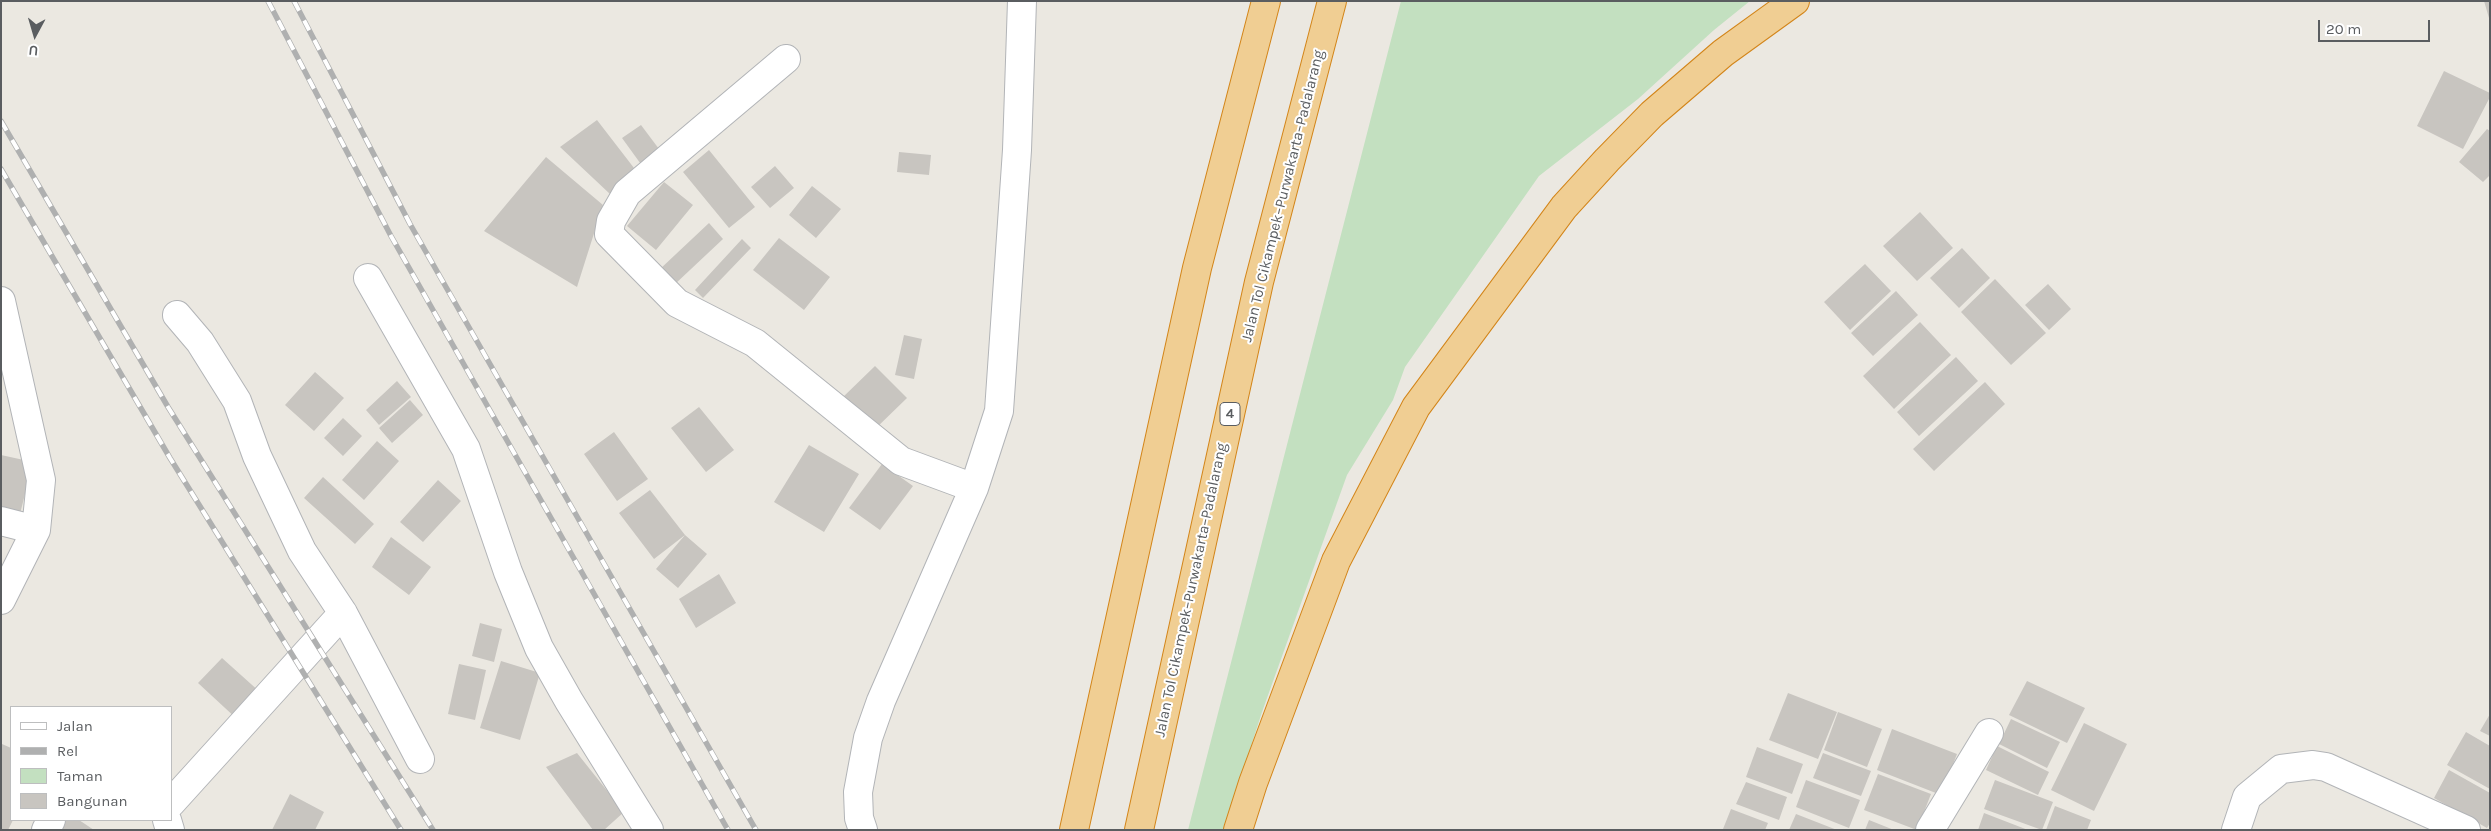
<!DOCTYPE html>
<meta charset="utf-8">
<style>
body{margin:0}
#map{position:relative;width:2491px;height:831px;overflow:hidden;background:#ebe8e1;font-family:Karla,sans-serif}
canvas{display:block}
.frame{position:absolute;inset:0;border:2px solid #5a5d60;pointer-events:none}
.legend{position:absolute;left:10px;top:706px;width:162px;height:115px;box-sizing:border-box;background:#fff;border:1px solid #bdbebf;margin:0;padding:6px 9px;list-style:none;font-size:15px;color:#5a5d60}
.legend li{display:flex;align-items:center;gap:10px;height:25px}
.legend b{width:25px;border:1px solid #bdbebf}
.north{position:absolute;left:10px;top:10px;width:50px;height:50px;-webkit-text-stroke:4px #fff;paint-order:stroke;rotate:186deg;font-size:14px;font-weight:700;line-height:20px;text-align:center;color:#5a5d60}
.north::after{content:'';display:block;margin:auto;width:18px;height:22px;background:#5a5d60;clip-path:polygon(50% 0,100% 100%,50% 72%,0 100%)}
.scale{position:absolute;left:2318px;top:20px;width:112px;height:22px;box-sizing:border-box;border:2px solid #5a5d60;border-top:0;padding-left:6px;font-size:15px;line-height:18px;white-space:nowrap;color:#5a5d60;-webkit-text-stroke:4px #fff;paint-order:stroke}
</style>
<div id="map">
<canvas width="2491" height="831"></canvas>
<div class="frame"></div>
<ul class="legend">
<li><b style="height:6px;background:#fff"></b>Jalan</li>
<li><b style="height:6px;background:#afb0b0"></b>Rel</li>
<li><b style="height:14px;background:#c3e0c0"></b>Taman</li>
<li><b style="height:14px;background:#c8c5c0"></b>Bangunan</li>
</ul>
<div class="north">U</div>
<div class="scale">20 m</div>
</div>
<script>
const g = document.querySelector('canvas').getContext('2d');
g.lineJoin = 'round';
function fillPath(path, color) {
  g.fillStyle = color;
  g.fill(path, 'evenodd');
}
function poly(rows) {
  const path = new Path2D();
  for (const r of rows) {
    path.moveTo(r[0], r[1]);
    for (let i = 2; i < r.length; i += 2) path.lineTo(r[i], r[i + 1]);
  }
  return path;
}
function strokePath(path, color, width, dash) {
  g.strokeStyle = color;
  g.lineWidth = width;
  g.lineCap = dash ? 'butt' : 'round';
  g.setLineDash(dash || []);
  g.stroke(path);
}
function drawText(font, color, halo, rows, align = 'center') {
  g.font = font + ' Karla,sans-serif';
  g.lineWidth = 4;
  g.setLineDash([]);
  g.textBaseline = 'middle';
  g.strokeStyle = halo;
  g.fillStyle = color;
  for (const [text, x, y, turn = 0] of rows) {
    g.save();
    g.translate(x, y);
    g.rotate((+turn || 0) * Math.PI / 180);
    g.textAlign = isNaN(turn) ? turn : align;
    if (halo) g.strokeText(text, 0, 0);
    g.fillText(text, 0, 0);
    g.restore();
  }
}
const green = poly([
 [1401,1,1750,1,1714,30,1638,99,1539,176,1405,367,1393,400,1347,475,1262,712,1224,830,1188,830]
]);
const building = poly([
 [2484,1,2490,1,2490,18,2489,18],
 [2444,71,2490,93,2490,97,2463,149,2417,126],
 [597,120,634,168,610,194,560,147],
 [641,125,662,153,643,167,622,138],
 [2487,129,2490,131,2490,175,2483,182,2459,162],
 [709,150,755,207,729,228,683,172],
 [899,152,931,155,929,175,897,172],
 [546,157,603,205,577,287,484,231],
 [775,166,794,188,770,208,751,187],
 [664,182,693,205,656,250,627,226],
 [812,186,841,209,816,238,789,215],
 [1920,212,1953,248,1917,281,1883,246],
 [709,223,723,239,674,285,659,270],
 [779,238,830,277,804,310,753,270],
 [742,239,751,248,703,298,695,290],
 [1962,248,1990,278,1959,308,1930,278],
 [1865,264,1891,291,1850,330,1824,302],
 [1995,279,2046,333,2011,365,1961,312],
 [2048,284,2071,309,2049,330,2025,305],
 [1896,291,1918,315,1873,356,1851,333],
 [1920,322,1951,355,1894,409,1863,376],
 [904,335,922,339,914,379,895,375],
 [1956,357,1978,381,1919,436,1897,412],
 [875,366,907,398,872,432,841,399],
 [315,372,344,398,314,431,285,405],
 [397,381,411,397,379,425,366,410],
 [1985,382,2005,404,1934,471,1913,449],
 [410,400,423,415,392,443,379,428],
 [699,407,734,450,706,472,671,428],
 [343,418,362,436,343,456,324,438],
 [614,432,648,479,617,501,584,454],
 [377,441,399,461,364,500,342,480],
 [809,445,859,474,824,532,774,502],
 [1,455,33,462,19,518,1,514],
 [882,464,913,486,880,530,849,508],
 [323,477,374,524,355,544,304,498],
 [438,480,461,501,423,542,400,522],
 [650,490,685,535,654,559,619,513],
 [685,535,707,554,678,588,656,569],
 [391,537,431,567,409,595,372,567],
 [719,574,736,603,696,628,679,599],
 [480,623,502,629,494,662,472,656],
 [222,658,261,693,238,720,198,683],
 [501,661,540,673,520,740,480,728],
 [459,664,486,670,475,720,448,714],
 [2027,681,2085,708,2067,743,2009,715],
 [1788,693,1837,712,1818,759,1769,740],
 [1838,712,1882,729,1867,767,1824,750],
 [2490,714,2490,736,2480,731],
 [2011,719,2060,742,2047,768,1999,744],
 [2084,723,2127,744,2094,811,2051,790],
 [1892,729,1957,754,1941,795,1877,770],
 [2466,732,2490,746,2490,789,2447,765],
 [2,744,11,748,11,820,13,820,8,830,1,830],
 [1997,746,2049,772,2038,795,1986,770],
 [1757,747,1803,764,1792,794,1746,777],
 [577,753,624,812,604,830,593,830,546,767],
 [1823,753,1871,771,1861,796,1813,778],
 [2449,770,2490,793,2490,823,2487,828,2434,798],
 [1878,774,1931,794,1917,830,1864,810],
 [1806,780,1860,800,1849,828,1796,807],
 [1995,780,2053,802,2042,830,1984,809],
 [1746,782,1787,797,1779,820,1736,804],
 [290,794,324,812,315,830,272,830],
 [2055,806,2091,820,2087,830,2046,830],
 [1731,809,1768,823,1765,830,1723,829],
 [1984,813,2028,830,1978,830],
 [1796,814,1837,830,1789,830],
 [65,820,79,820,94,830,58,830],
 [1869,820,1894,830,1865,830]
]);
const street = poly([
 [786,59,627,193,611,221,609,234,677,303,755,343,901,461,974,488],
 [368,278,466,449,508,572,539,648,569,701,649,830],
 [1,301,41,480,36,530,1,600],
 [177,315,200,342,237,401,257,456,302,551,343,613,420,759],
 [1,521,36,530],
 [171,803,343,613],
 [167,820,170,830],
 [46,830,51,820],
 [863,830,859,818,858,792,868,738,881,701,974,488,999,411,1017,150,1022,1],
 [1930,830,1989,733],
 [2236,830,2247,797,2281,769,2313,765,2326,767,2466,830]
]);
const highway = poly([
 [1074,830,1197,268,1266,1],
 [1139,830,1259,282,1332,1],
 [1238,830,1253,783,1336,561,1416,407,1564,207,1607,160,1652,114,1723,53,1795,1]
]);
const rail = poly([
 [268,1,391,236,728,830],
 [294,1,410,224,756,830],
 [1,121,168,407,433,830],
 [1,169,170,458,401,830]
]);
const shields = [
 [1230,414,20]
];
const shieldNames = [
 ["4",1230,414]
];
const streetNames = [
 ["Jalan Tol Cikampek–Purwakarta–Padalarang",1283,196,-76],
 ["Jalan Tol Cikampek–Purwakarta–Padalarang",1191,590,-78]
];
fillPath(green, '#c3e0c0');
fillPath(building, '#c8c5c0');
strokePath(street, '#b2b4b7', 30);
strokePath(highway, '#d38519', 30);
strokePath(street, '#fff', 28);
strokePath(highway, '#f0ce93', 28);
strokePath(rail, '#afb0b0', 5.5);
strokePath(rail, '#fff', 4, [11]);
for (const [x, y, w] of shields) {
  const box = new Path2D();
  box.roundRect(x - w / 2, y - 11.5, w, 23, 4);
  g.fillStyle = '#fff';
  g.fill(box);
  strokePath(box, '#5a5d60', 1);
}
drawText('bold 14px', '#5a5d60', null, shieldNames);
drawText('15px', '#5a5d60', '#fff', streetNames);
</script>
